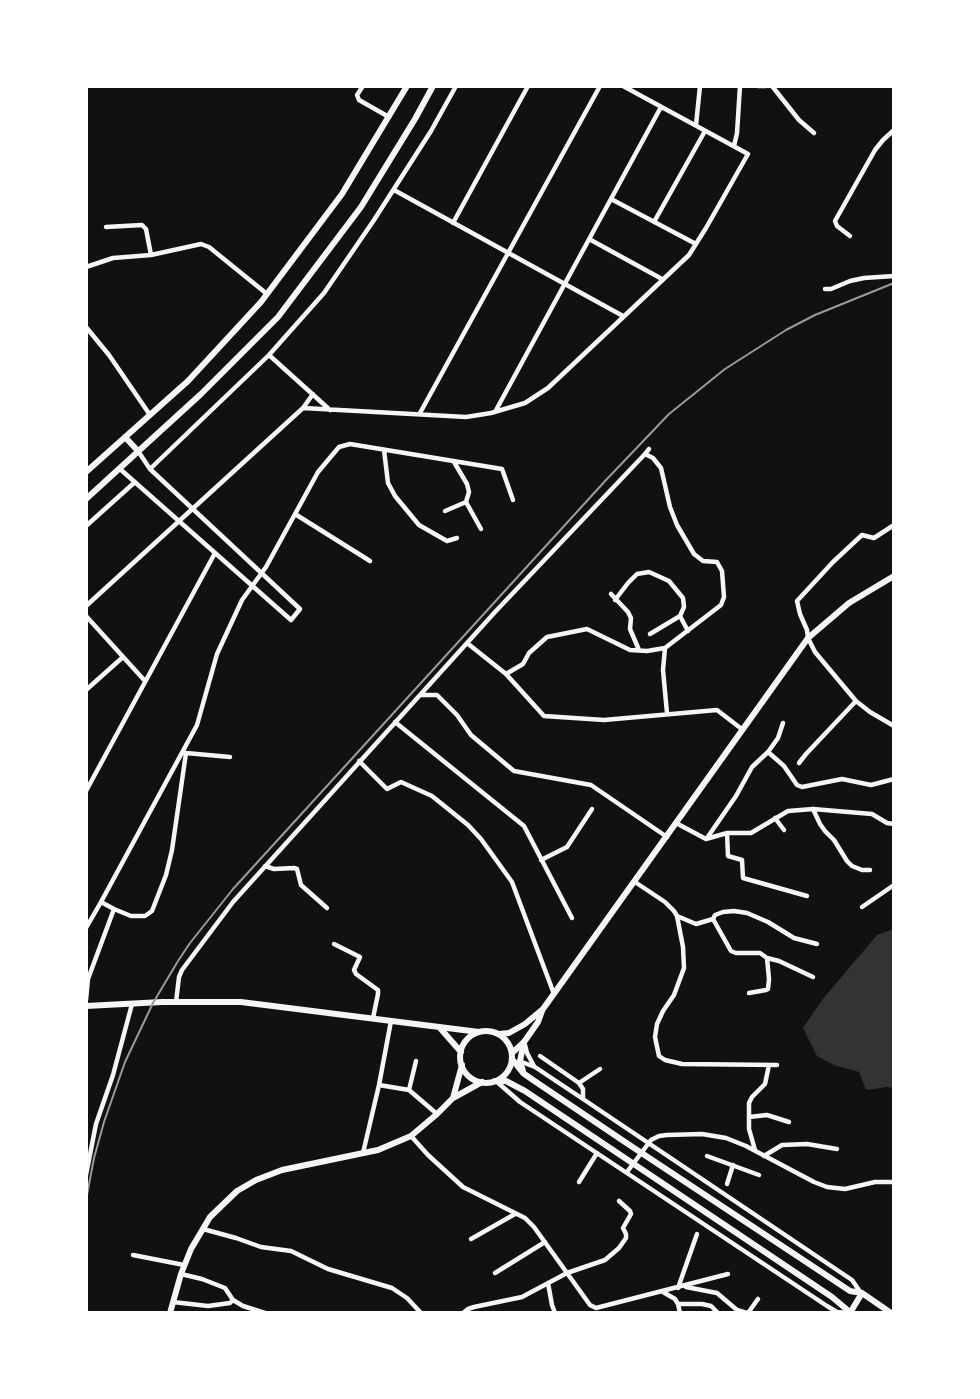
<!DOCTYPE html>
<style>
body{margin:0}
#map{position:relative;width:980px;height:1399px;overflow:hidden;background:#111;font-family:"Nunito Sans",sans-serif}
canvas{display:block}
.frame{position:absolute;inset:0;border:88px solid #fff;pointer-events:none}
</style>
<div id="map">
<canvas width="980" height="1399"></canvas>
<div class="frame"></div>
</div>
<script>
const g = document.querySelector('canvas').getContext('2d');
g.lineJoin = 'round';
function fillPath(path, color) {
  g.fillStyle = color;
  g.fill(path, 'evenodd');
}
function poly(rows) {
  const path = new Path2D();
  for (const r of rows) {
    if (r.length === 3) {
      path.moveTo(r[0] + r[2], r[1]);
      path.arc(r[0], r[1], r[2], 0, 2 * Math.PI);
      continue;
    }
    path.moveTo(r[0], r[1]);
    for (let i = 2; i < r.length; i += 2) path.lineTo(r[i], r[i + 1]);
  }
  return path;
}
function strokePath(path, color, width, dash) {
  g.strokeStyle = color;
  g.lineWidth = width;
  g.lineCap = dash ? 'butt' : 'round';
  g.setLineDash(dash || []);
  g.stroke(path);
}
const water = poly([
 [894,929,894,1088,887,1087,866,1090,859,1072,834,1065,817,1056,803,1028,822,1000,877,935]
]);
const minor = poly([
 [363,86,357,95,359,100,389,117],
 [758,86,766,86],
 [772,86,799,120,814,133],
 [696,125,700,86],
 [734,146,737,133,740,86],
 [394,190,623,316],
 [611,199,696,244],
 [654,222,705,131],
 [453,223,528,86],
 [106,227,142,225,146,229,151,255],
 [850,236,837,226,835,221,875,150,883,140,894,130],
 [589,239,662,279],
 [86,267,113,258,151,255,201,244,209,247,267,294],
 [825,289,831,289,850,281,864,278,894,276],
 [86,327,109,355,150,415],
 [269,355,330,410],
 [303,408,466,417,491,413,525,403,548,388,689,255,706,228,748,154,623,86],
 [495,412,661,107],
 [420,413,600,86],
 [384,450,388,483,395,496,419,525,447,541,457,538],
 [454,462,467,484,469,492,466,502,481,529],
 [120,469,291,620,300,609,150,469,138,451],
 [150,469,269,355,324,293,374,220,431,131,456,86],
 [445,511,466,502],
 [295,514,370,561],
 [894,525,874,538,862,535,833,562,797,601,800,614,807,630,808,638,815,652,856,701,870,712,894,726],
 [86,526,135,482],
 [611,594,628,612,631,618,630,629,639,650],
 [615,600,628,583,637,574,649,572,658,576,669,581,683,598,684,607,680,616,688,631],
 [86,606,303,408,313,394],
 [86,616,145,681],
 [650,634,680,616],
 [467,643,506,674,544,716,604,720,717,710,743,730],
 [665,648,663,670,667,713],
 [506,674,523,664,529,653,547,637,587,629,630,650,647,651,665,648,721,605,724,597,722,571,717,562,703,561,694,554,677,525,670,507,661,468,653,458,645,454],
 [86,690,123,657],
 [421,695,437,695,457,715,471,735,514,771,591,785,667,837],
 [395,722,524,826,572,918],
 [768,752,784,766,797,785,802,787,842,779,871,785,894,779],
 [186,753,230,757],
 [359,761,387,789,401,782,432,796,468,825,481,839,512,882,554,994],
 [799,763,806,754,856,701],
 [86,791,215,553],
 [813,809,820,824,825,831,834,840,847,861,852,866,862,870,870,870],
 [775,818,784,830],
 [676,823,706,839,727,833,751,833,788,811,813,809,872,814,887,823,894,824],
 [727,833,728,856,742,860,743,878,807,896],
 [707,838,736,796,752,767,768,752,778,738,783,723],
 [541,860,567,847,592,809],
 [265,866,274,869,294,868,297,869,301,885,327,908],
 [635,882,665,902,674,911,677,916,683,947,684,968,674,995,663,1011,657,1024,655,1037,659,1056,665,1060,682,1064,777,1065],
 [862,907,894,885],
 [114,909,131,916,145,916,152,911,166,875,172,850,186,753],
 [677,916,696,924,713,919,715,915,723,912,734,911,747,913,768,922,794,938,817,944],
 [713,919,731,951,736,953,760,953,767,958,769,979,768,989,766,990,749,993],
 [86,928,101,902],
 [334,944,360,957,354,970,356,974,378,990,378,994,373,1018],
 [767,958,779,961,813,977],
 [86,1000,88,979,114,909,101,902,197,725,217,654,242,600,266,567,318,472,339,447,350,444,502,469,513,500],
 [176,1002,179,977,182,970,233,902,495,612,645,454,649,449],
 [525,1045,527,1053,534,1066],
 [540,1056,579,1083,583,1089,583,1099],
 [519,1061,535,1067,583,1099,852,1280,861,1293],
 [496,1081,520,1102,827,1306,837,1312,850,1313],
 [579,1083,600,1069],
 [379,1085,409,1090,437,1114],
 [409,1090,416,1061],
 [749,1117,767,1115,789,1122],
 [411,1136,428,1155,463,1187,525,1218,534,1227,590,1305,596,1308,728,1274],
 [755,1150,749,1129,749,1103,752,1097,765,1084,769,1065],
 [363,1153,379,1085,391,1021],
 [707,1156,759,1175],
 [764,1156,782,1145,807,1144,837,1149],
 [627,1172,651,1140,659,1136,667,1135,702,1134,726,1138,746,1146,814,1182,827,1187,845,1189,875,1182,894,1182],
 [86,1175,96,1124,113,1075,132,1004],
 [579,1182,597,1153],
 [727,1184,733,1165],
 [203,1229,236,1238,261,1247,291,1251,328,1269,392,1288,407,1298,421,1313],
 [471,1239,515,1214],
 [133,1255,184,1265],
 [495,1273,545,1242],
 [181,1274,202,1279,225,1288,233,1300,243,1306,265,1313],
 [548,1283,552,1305,555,1313],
 [686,1287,717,1293,737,1310,747,1313],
 [678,1288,697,1234],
 [663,1292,675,1299,678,1304,680,1313],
 [173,1302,208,1306,230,1303,233,1300],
 [678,1304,702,1304,711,1306,718,1313],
 [463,1313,468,1309,474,1307,522,1297,567,1273,605,1260,619,1248,626,1238,626,1234,623,1228,631,1214,630,1211,619,1201],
 [748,1313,758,1299]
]);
const secondary = poly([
 [512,1059,523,1073,533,1080,628,1144,841,1285,850,1291,862,1293,891,1313],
 [523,1071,520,1061,524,1042],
 [495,1081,506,1081,525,1091,832,1297,851,1313],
 [453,1098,462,1065],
 [170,1313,181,1274,191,1249,210,1217,237,1191,256,1180,282,1170,378,1150,411,1136,437,1114,453,1098,482,1082],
 [850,1313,862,1293]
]);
const primary = poly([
 [125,437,138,451],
 [86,472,188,381,261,302,342,194,407,86],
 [86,499,201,394,278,317,361,207,415,119,433,86],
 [86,1006,162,1002,241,1002,479,1032],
 [440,1028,461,1052],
 [486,1057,26],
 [499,1034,509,1033,525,1024,543,1009,808,638,849,603,894,576],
 [512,1053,524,1042,538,1022,542,1011]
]);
const rail = poly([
 [86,1216,87,1195,94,1158,104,1122,125,1062,153,1003,178,961,190,943,233,889,606,480,669,414,725,369,786,330,815,315,894,283]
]);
fillPath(water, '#333');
strokePath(minor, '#f5f5f5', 4.5);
strokePath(secondary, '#f5f5f5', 6);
strokePath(primary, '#f5f5f5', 6);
strokePath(rail, '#9a9a9a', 2);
</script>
